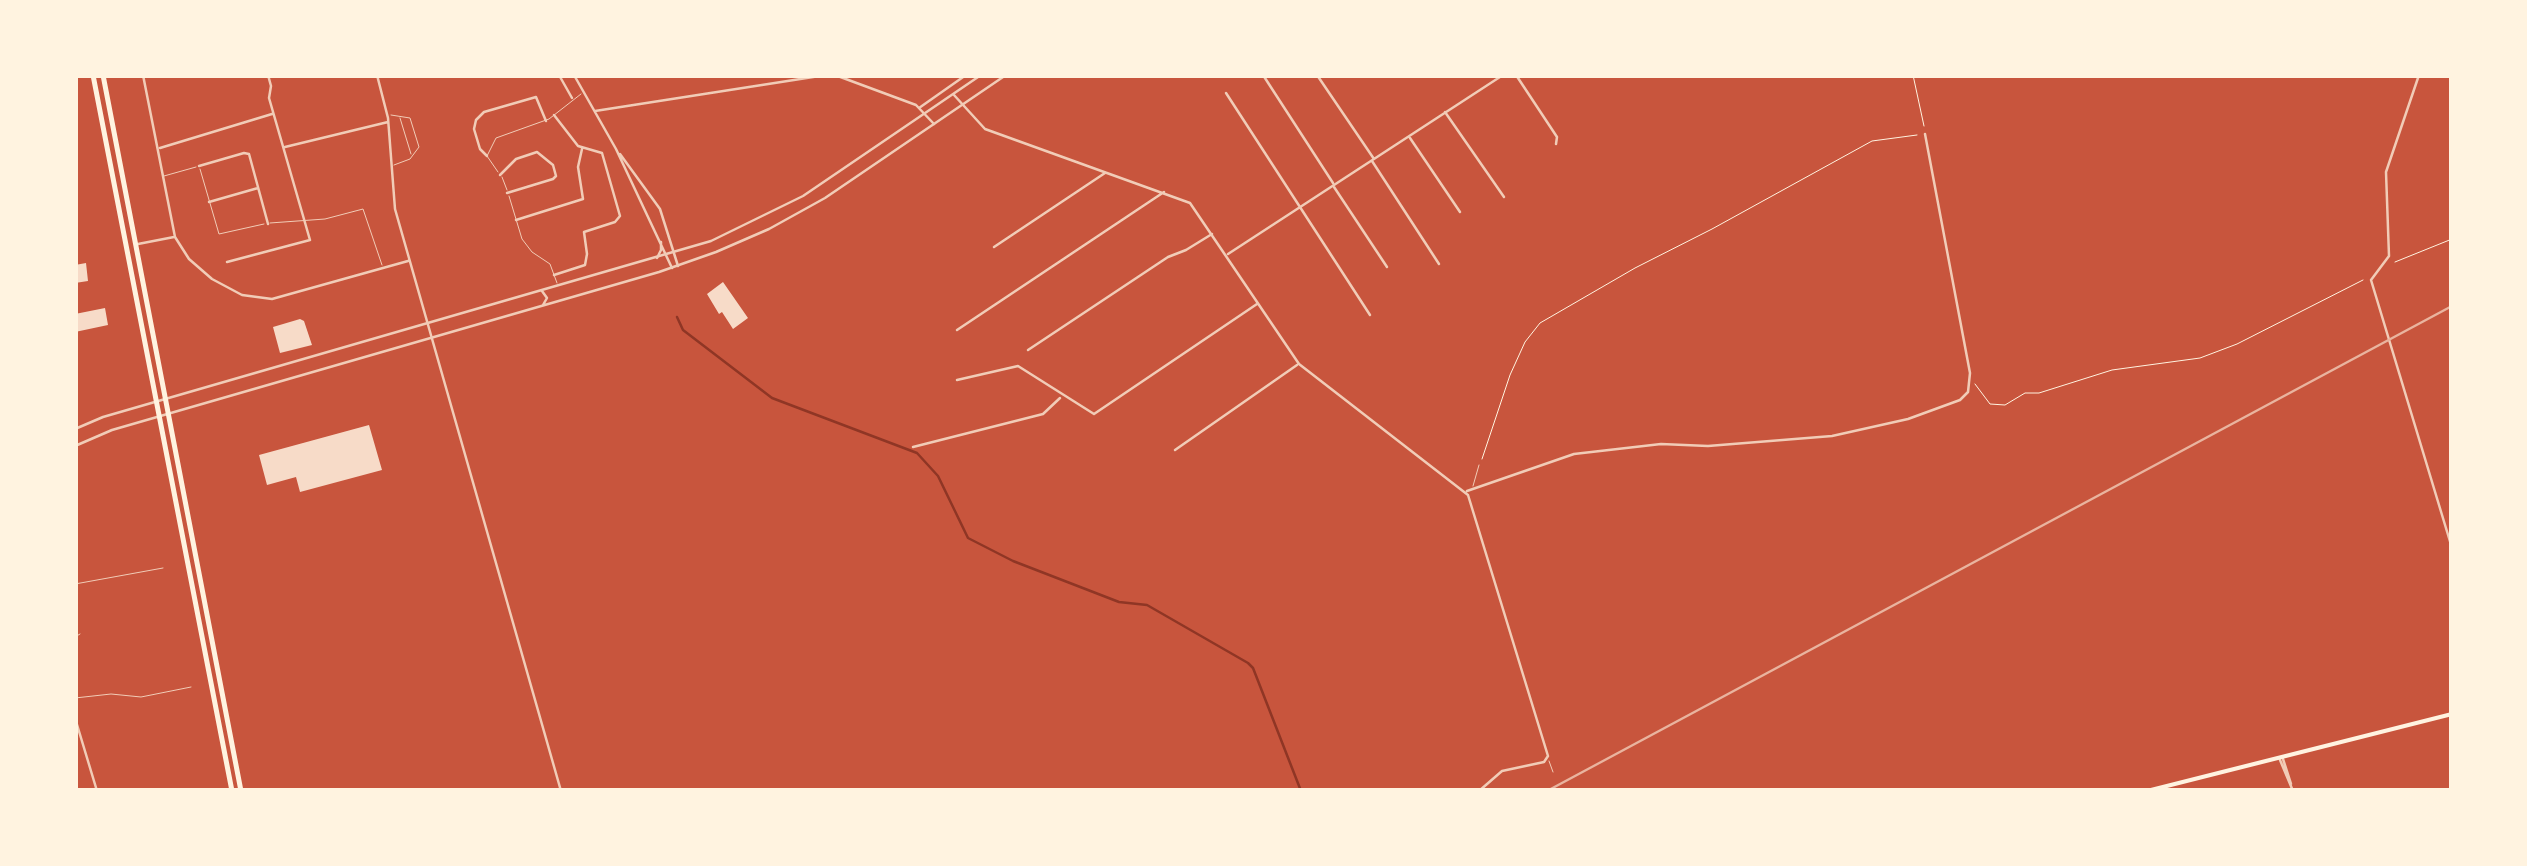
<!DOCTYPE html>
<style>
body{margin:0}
#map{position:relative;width:2527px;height:866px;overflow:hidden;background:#c8553d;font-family:Figtree,sans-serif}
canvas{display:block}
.frame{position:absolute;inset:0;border:78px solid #fff3e0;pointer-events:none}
</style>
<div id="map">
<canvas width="2527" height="866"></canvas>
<div class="frame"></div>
</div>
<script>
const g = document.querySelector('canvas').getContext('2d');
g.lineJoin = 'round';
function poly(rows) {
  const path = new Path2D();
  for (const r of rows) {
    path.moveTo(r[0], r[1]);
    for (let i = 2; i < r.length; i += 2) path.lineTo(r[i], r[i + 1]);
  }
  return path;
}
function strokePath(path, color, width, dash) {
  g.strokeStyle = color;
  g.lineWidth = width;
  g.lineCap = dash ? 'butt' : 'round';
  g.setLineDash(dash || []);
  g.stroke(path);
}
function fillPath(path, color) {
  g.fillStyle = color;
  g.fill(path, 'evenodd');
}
const stream = poly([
 [677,317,683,330,772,398,917,453,938,476,968,538,1013,561,1119,602,1147,605,1248,663,1253,668,1301,791]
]);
const building = poly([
 [86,263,88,281,75,283,75,265],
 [723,282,748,318,733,329,722,312,719,314,707,294],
 [105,308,108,325,75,332,75,314],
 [300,319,304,321,312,345,280,353,273,327],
 [369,425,382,470,300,492,296,477,267,485,259,455]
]);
const path = poly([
 [1913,75,1924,126],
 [2395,262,2452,239],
 [1975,384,1990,404,2005,405,2025,393,2039,393,2112,370,2200,358,2237,344,2363,280],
 [1482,459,1510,375,1525,342,1540,323,1635,268,1712,229,1872,141,1917,135]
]);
const service = poly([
 [391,115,410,118,419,147,410,159,394,165],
 [400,118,411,154],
 [200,169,219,234,264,224],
 [498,172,487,156,496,138,549,119,581,94],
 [164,176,196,167],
 [502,177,507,190],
 [509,196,522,239,532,252,550,264,557,283],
 [270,223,325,219,363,209,382,265],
 [1473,486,1479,465],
 [75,584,163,568],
 [75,698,111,694,141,697,191,687],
 [1549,761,1553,772]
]);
const pedestrian = poly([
 [75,637,80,634]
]);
const minor = poly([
 [143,75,175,237,189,259,212,279,242,295,272,299,408,261],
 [377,75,388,118,395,209,561,791],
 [475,75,485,75],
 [559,75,572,98],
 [574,75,616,149,672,268],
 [835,75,916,105,934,124],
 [1263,75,1333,183],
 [1317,75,1374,159],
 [1516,75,1557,137,1556,144],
 [2419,75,2386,172,2389,256,2371,280,2452,548],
 [1226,93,1370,315],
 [954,95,985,129,1190,203,1299,364,1468,495,1548,756,1544,762,1502,771,1479,791],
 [919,108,966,75],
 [595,111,826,75],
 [1445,112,1504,197],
 [554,115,578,146,602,153,620,216,615,222,584,232,587,254,585,265,554,275],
 [1410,138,1460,212],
 [285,147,388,122],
 [160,148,272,114],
 [620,154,660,209,678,266],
 [487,156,480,149,474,129,476,120,484,112,536,97,546,121],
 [1372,161,1439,264],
 [199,166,244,153,249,154,268,224],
 [500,175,516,159,537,152,553,165,556,176,553,179,507,193],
 [1334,187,1387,267],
 [209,202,258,188],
 [516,220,583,199,578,167,582,149],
 [138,244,174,237],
 [994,247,1105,173],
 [1228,254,1503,75],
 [657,258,661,250,661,242],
 [227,262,310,240,269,98,271,86,268,75],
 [957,330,1164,192],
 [1028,350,1168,257,1186,250,1212,234],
 [957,380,1018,366,1094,414,1257,304],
 [913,447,1043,414,1060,398],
 [1175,450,1297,365],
 [1467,491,1574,454,1661,444,1708,446,1832,436,1908,419,1960,400,1968,392,1970,373,1925,134],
 [75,718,97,791],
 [2283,759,2291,784],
 [2280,760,2293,791]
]);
const tertiary = poly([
 [542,291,547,298,543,305],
 [75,429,103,417,711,241,803,196,981,75],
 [75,446,112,430,659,272,716,252,769,229,825,198,1006,75]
]);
const secondary = poly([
 [2147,791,2452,714]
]);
const primary = poly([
 [93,75,232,791],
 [103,75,241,791]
]);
const rail = poly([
 [1547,791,2452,306]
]);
strokePath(stream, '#8f3625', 2.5);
fillPath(building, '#f7dbc8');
strokePath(path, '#fff3e0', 1);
strokePath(service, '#f1ccb7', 1);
strokePath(pedestrian, '#f1ccb7', 1);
strokePath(minor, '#f1ccb7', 2.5);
strokePath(tertiary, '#f1ccb7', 2.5);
strokePath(secondary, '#fff3e0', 4);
strokePath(primary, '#fff3e0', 5);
strokePath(rail, '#e9b49f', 2.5);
</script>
